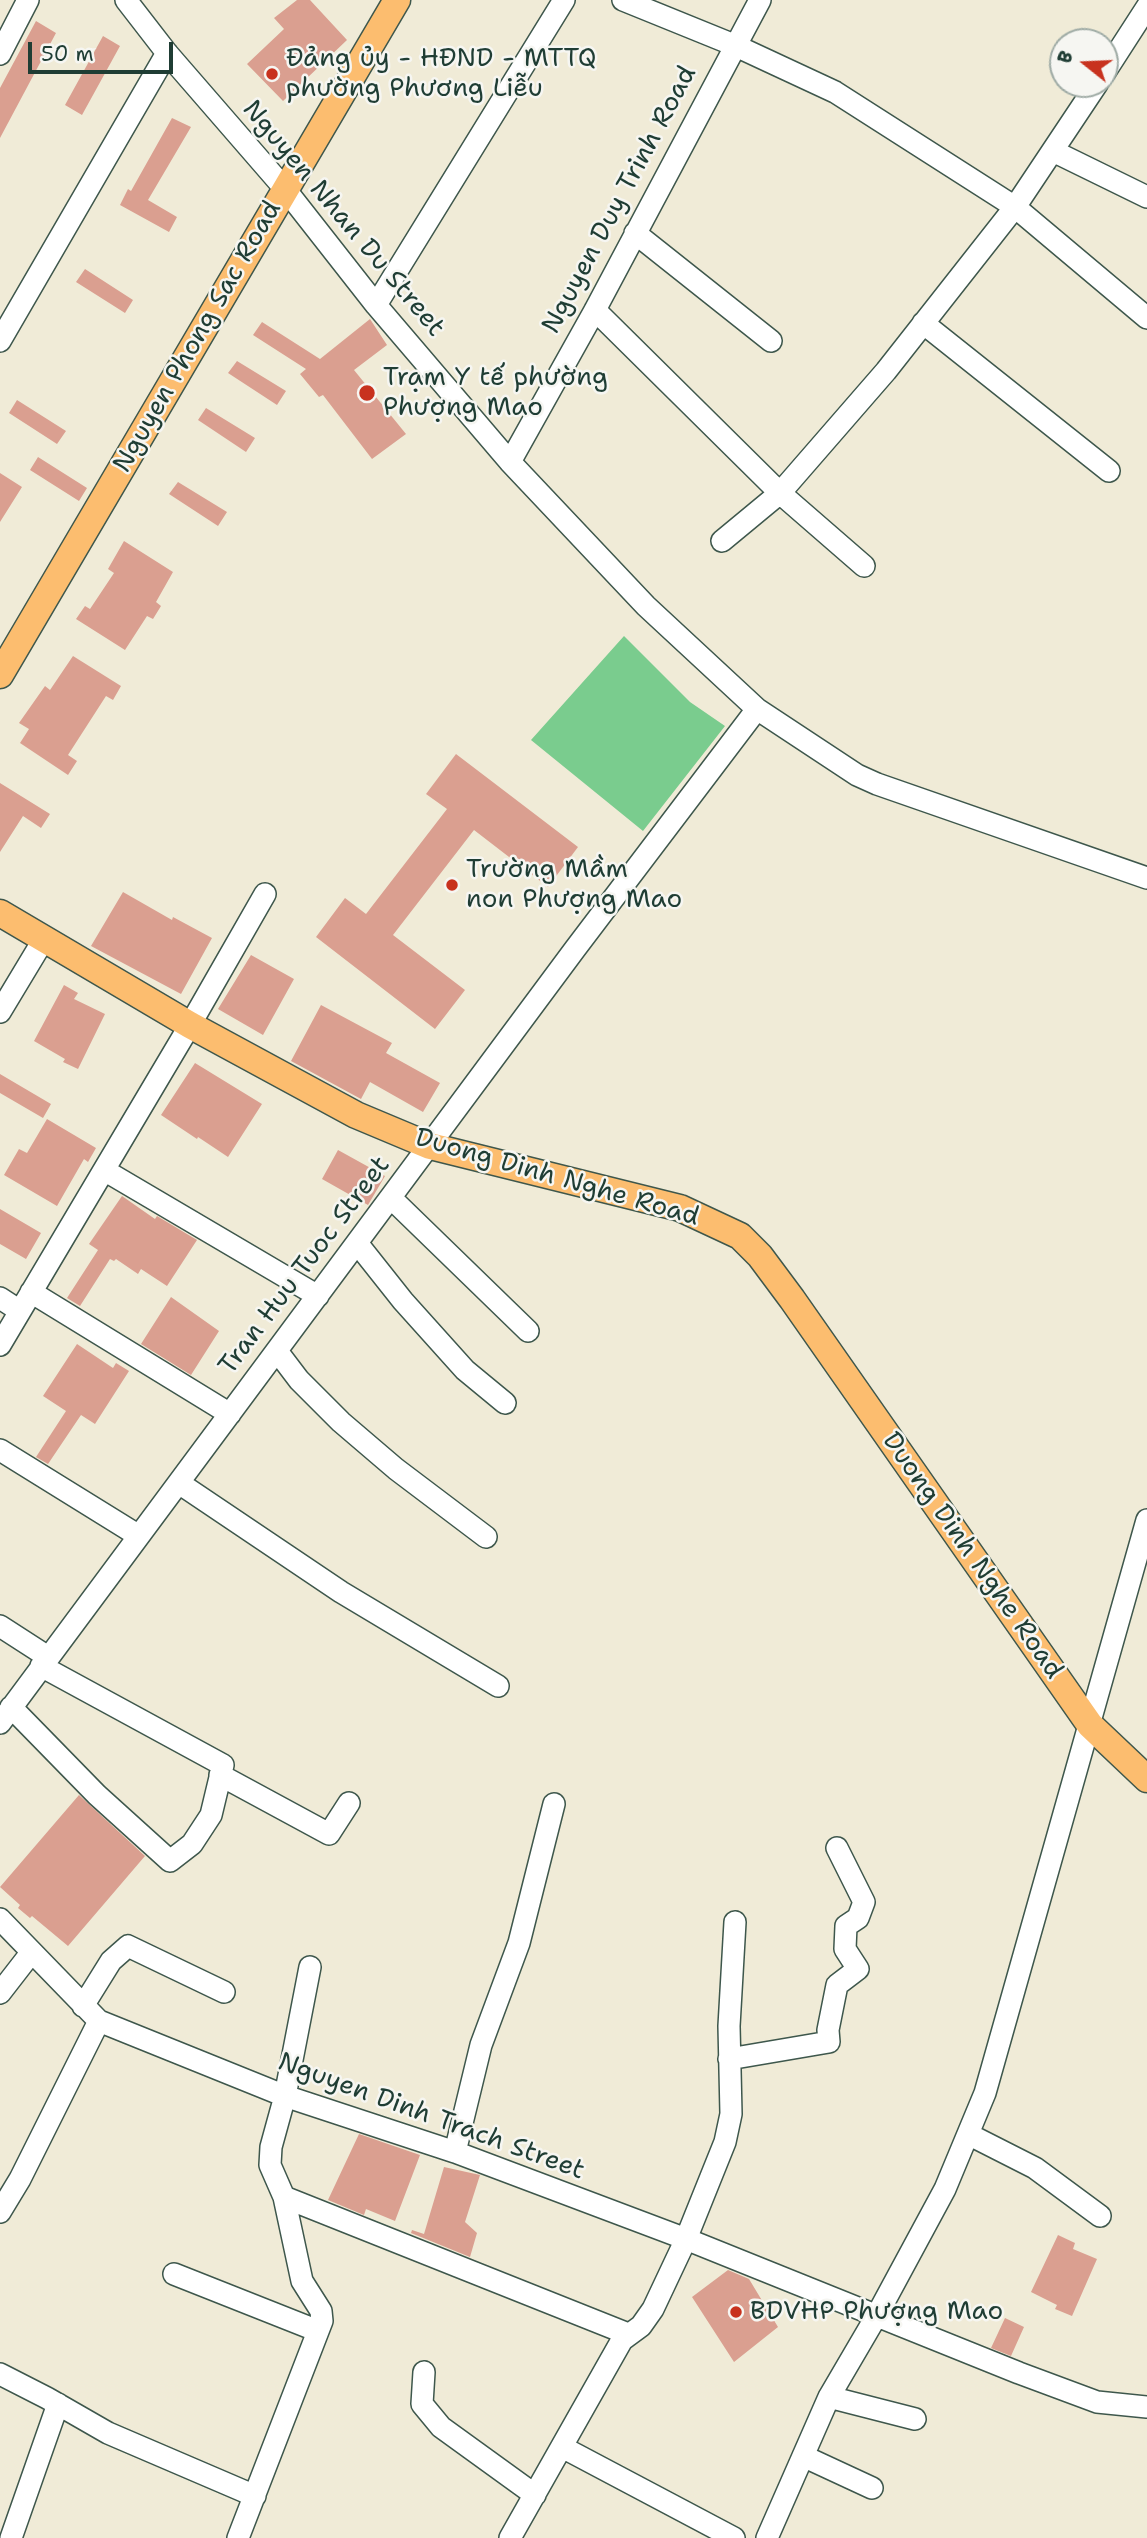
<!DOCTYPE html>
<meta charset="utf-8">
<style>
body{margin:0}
#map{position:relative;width:1147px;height:2538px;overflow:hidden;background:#f0ebd7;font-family:"Shantell Sans",sans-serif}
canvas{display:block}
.north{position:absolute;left:1049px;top:28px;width:70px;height:70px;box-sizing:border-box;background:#f6f6f2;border:2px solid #a0aca6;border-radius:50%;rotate:288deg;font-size:19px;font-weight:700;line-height:28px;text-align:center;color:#1f3d34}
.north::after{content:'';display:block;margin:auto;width:24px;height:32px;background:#c8321e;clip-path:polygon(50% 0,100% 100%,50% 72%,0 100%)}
.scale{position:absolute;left:28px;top:42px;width:145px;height:32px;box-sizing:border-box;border:4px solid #1f3d34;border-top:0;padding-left:9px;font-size:21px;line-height:24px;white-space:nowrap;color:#1f3d34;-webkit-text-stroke:5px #f6f6f2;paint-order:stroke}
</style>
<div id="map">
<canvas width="1147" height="2538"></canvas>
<div class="north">B</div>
<div class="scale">50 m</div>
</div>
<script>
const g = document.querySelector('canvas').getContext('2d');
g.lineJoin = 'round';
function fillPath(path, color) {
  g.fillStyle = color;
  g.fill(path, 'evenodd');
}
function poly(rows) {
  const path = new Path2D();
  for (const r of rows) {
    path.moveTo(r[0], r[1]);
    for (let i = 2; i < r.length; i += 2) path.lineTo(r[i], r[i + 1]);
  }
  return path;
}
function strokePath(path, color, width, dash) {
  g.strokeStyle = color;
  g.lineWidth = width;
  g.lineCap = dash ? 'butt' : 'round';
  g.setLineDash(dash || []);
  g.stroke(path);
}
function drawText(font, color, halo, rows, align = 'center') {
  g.font = font + ' "Shantell Sans",sans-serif';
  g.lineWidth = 5;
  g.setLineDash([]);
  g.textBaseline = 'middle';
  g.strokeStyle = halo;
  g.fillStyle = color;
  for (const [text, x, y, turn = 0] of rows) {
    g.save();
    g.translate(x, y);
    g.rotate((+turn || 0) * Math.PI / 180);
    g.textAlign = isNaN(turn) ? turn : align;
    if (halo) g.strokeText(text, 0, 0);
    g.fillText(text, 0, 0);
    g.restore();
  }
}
const green = poly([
 [624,636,690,702,725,726,643,831,531,740]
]);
const building = poly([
 [297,0,310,0,347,40,283,101,247,64,284,29,274,18],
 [36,21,56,33,0,138,0,88],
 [103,36,120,46,82,115,65,105],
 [172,118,191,127,148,200,177,217,169,232,120,205,128,189,131,191],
 [85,269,133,300,125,313,76,282],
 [370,319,387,345,354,370,406,434,372,459,323,395,319,397,300,374,306,369,253,335,262,322,320,359],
 [237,361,286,391,277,405,228,373],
 [17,400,66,431,57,444,9,413],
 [206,408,255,438,246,452,198,420],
 [38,457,87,488,79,501,30,470],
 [0,473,22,487,0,522],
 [178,482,227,512,218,526,169,494],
 [124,541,173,572,156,602,161,606,153,619,147,616,125,650,76,619,85,606,90,609,114,573,108,569],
 [73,656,121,686,113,700,106,696,68,755,77,761,68,775,20,743,29,729,19,723,45,686,50,690],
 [456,754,578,847,548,887,474,830,393,935,465,990,435,1029,316,937,345,898,366,914,447,809,426,794],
 [0,783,50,814,41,828,23,816,0,852],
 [123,892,172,920,173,917,212,938,181,994,91,946],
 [251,955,294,979,263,1035,218,1009],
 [64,985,78,993,74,999,105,1014,78,1069,63,1062,65,1059,34,1041],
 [321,1005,392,1043,386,1053,440,1083,423,1112,370,1082,361,1099,291,1061],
 [195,1063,262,1104,228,1157,198,1137,197,1139,161,1115],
 [0,1074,51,1104,43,1118,0,1093],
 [47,1119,96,1148,88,1162,84,1159,57,1206,4,1175,19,1149,27,1153],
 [338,1150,385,1176,368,1205,322,1179],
 [122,1196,155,1219,157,1216,197,1240,167,1286,141,1269,138,1274,116,1259,114,1261,110,1259,80,1306,67,1298,98,1250,89,1244],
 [0,1209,41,1233,26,1259,0,1244],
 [171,1297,219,1331,191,1375,141,1344],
 [77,1344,113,1368,116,1363,129,1371,95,1424,81,1415,48,1464,36,1457,66,1411,43,1396],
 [79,1795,145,1856,68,1946,32,1916,30,1918,18,1908,20,1905,0,1887],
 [359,2134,420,2155,395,2221,366,2209,364,2215,328,2200],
 [444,2167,480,2175,465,2222,477,2233,470,2257,411,2233,412,2230,424,2234],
 [1058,2235,1075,2243,1073,2249,1097,2259,1072,2316,1055,2309,1057,2305,1031,2292],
 [728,2270,749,2279,778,2327,734,2362,692,2297],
 [1005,2318,1024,2327,1011,2356,991,2348]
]);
const minor = poly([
 [126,0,167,53,285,189,376,305,510,462,646,606,757,709,857,775,877,784,1147,878],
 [623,0,734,45,835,92,1015,207,1147,318],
 [0,54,28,0],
 [1105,72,1147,7],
 [1053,151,1147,197],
 [635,233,771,341],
 [376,305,564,0],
 [595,310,780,493,864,566],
 [923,323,1109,471],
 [0,341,167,53],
 [510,462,595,310,760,0],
 [722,541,780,493,886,371,1015,207,1097,84],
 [0,1012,44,939],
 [104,1170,318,1296],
 [391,1198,528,1331],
 [357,1243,403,1301,465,1370,505,1403],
 [31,1292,230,1414],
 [0,1298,20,1311],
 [0,1345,190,1025,265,894],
 [277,1351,299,1380,341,1422,396,1469,486,1537],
 [0,1450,139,1536],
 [179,1483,341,1592,498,1686],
 [0,1626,48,1657],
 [11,1707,97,1795,170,1861,192,1844,211,1815,223,1765,41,1666],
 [0,1723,575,949,757,709],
 [220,1775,329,1834,349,1803],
 [0,1919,99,2021,285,2096,455,2152,686,2239,1019,2373,1097,2402,1147,2407],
 [0,1993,31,1953],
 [83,2006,111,1961,128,1946,224,1992],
 [729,2059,829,2042,828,2030,837,1985,858,1969,845,1949,846,1926,858,1918,864,1902,837,1848],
 [968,2134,1035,2168,1100,2216],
 [455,2152,481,2045,519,1943,554,1804],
 [284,2197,628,2334],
 [0,2212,20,2179,99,2021],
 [174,2274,318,2331],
 [424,2372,422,2404,441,2427,535,2495],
 [0,2374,47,2398,108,2433,255,2496],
 [829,2397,915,2419],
 [562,2447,734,2538],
 [803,2456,872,2488],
 [11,2538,58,2404],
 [238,2538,322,2321,321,2311,302,2281,284,2197,270,2165,271,2147,285,2096,310,1967],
 [510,2538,622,2340,641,2326,653,2309,686,2239,725,2142,731,2114,729,2026,735,1922],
 [767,2538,829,2397,877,2315,945,2189,985,2093,1147,1520]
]);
const major = poly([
 [0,675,397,0],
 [0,913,190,1025,356,1115,430,1146,680,1208,740,1236,760,1256,792,1299,1090,1725,1147,1779]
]);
const markers = [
 [272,74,7,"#c8321e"],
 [367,393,9,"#c8321e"],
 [452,885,7,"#c8321e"],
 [736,2312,7,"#c8321e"]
];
const poiNames = [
 ["Đảng ủy - HĐND - MTTQ",286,59],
 ["phường Phương Liễu",286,89],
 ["Trạm Y tế phường",383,378],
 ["Phượng Mao",383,408],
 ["Trường Mầm",466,870],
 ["non Phượng Mao",466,900],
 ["BDVHP Phượng Mao",750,2312]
];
const streetNames = [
 ["Nguyen Duy Trinh Road",620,200,-62],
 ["Nguyen Nhan Du Street",343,219,50],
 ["Nguyen Phong Sac Road",198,337,-60],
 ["Duong Dinh Nghe Road",557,1178,16],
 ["Tran Huu Tuoc Street",305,1266,-53],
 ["Duong Dinh Nghe Road",972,1556,55],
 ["Nguyen Dinh Trach Street",431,2117,20]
];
fillPath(green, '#7acc8e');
fillPath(building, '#da9f90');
strokePath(minor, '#3e574c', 24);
strokePath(major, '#3e574c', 29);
strokePath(minor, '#fff', 21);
strokePath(major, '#fcbd6f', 26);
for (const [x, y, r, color] of markers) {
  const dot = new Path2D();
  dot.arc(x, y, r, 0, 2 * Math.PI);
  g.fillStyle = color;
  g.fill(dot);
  strokePath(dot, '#f6f6f2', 2.5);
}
drawText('26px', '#1f3d34', '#f6f6f2', poiNames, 'left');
drawText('26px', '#1f3d34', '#f6f6f2', streetNames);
</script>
